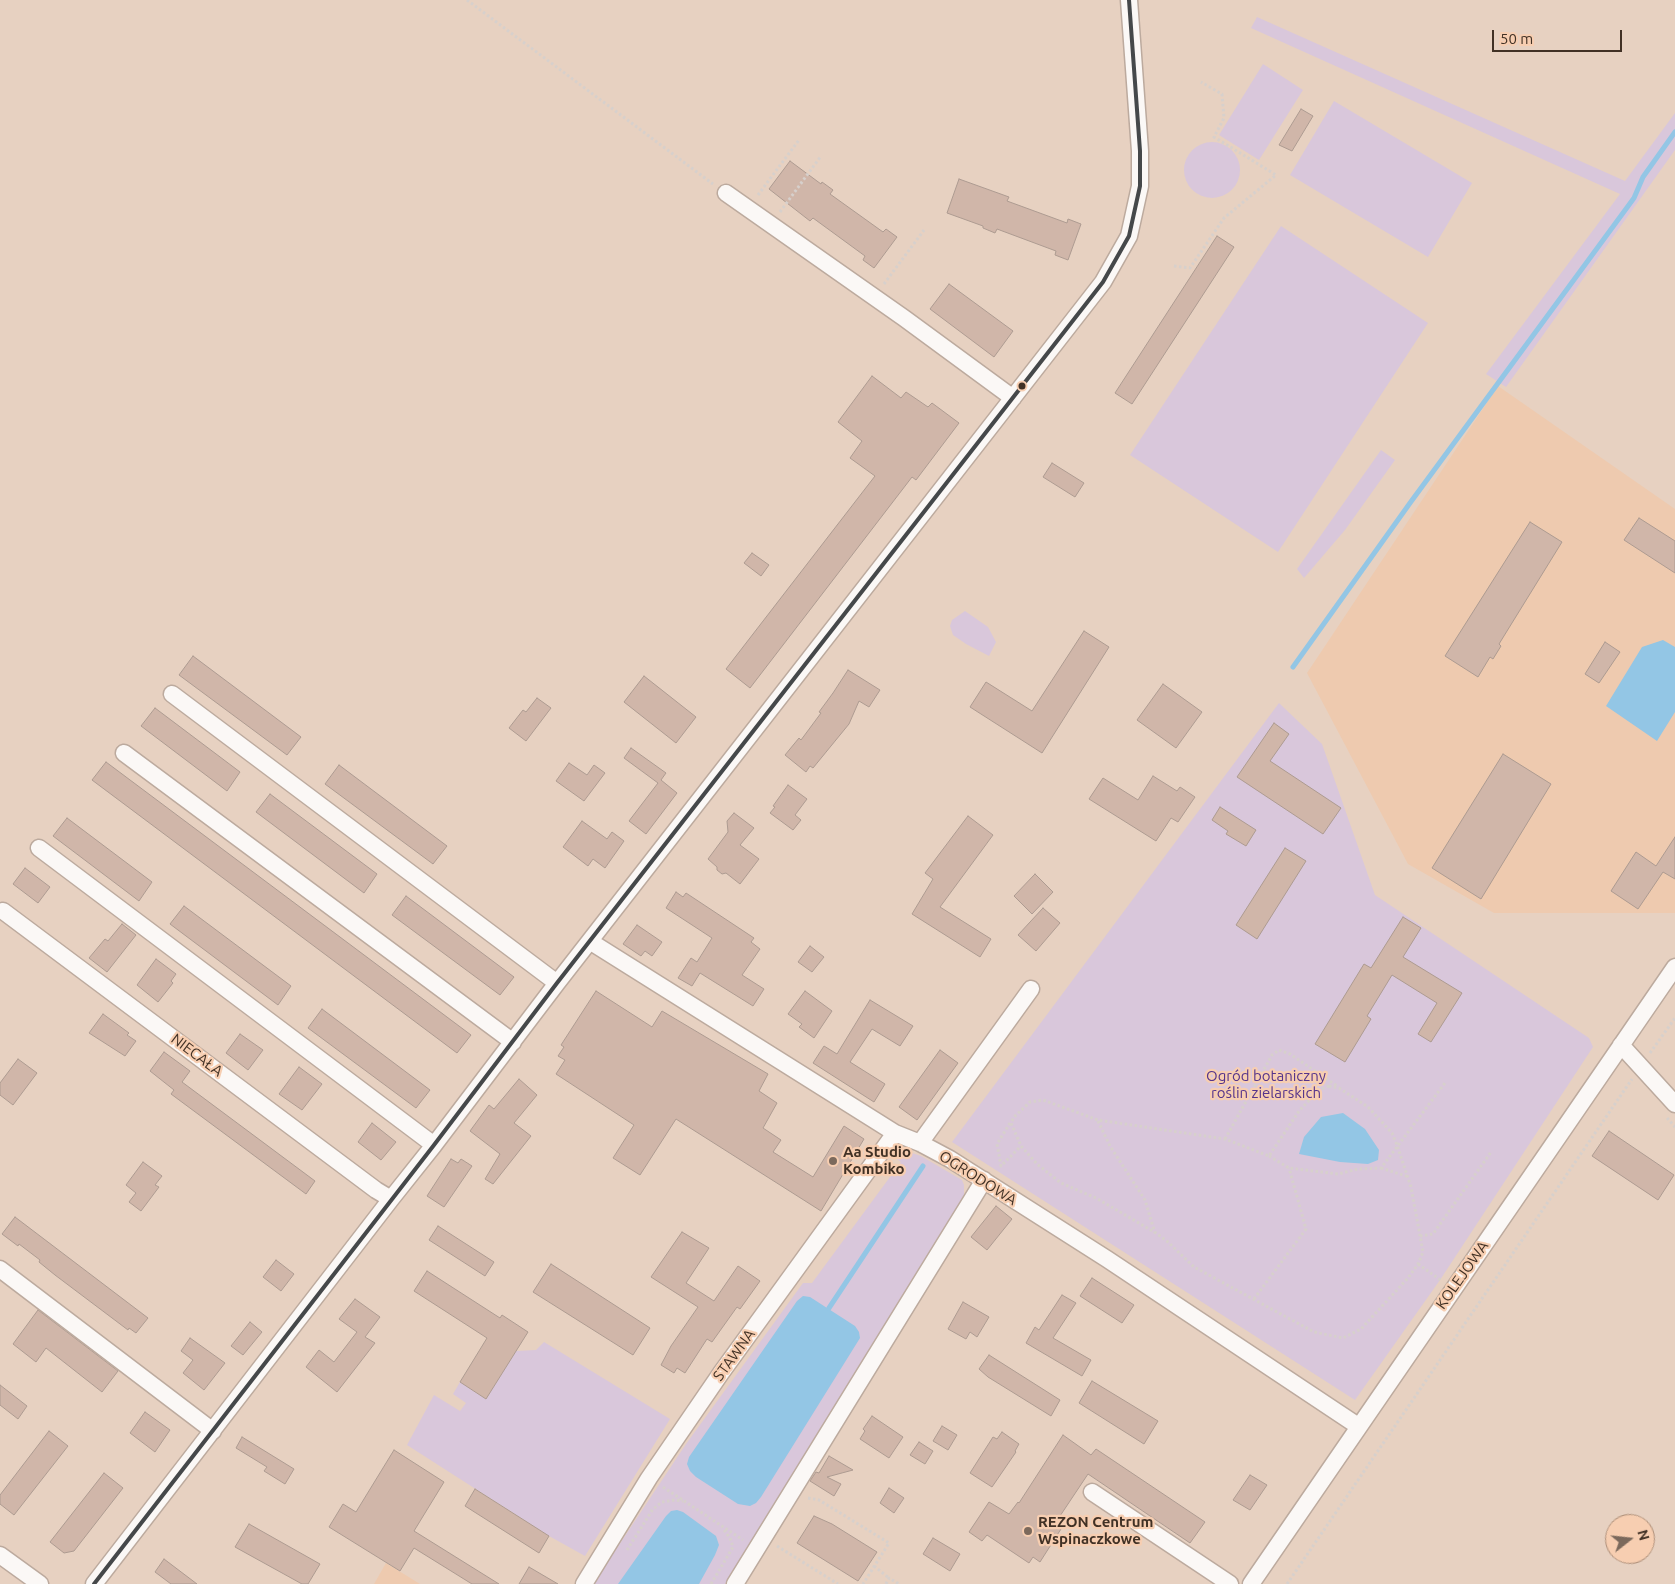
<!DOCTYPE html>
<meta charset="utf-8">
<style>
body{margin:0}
#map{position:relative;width:1675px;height:1584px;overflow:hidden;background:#e7d1c1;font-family:Ubuntu,sans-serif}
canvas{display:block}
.north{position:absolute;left:1605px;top:1514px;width:50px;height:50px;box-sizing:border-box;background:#f7ceb1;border:1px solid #ae8f79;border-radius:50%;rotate:74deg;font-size:14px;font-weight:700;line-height:20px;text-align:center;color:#413125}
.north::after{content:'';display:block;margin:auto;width:18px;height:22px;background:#7b695c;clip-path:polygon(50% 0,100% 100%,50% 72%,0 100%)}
.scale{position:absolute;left:1492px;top:30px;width:130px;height:22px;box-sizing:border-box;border:2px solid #413125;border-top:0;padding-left:6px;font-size:15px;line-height:18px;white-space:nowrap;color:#413125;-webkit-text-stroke:4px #f7ceb1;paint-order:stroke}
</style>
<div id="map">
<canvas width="1675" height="1584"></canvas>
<div class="north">N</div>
<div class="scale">50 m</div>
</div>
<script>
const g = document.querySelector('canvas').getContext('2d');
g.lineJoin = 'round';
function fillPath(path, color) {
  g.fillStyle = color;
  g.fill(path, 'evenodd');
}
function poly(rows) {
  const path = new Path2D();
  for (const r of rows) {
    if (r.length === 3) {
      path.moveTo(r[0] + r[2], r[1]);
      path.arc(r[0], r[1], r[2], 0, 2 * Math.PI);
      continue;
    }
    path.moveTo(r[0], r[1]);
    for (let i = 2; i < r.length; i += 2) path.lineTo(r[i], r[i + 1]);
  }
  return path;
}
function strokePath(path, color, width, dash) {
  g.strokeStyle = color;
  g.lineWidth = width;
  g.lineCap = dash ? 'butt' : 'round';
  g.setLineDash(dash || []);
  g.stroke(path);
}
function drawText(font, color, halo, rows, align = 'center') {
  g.font = font + ' Ubuntu,sans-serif';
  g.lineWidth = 4.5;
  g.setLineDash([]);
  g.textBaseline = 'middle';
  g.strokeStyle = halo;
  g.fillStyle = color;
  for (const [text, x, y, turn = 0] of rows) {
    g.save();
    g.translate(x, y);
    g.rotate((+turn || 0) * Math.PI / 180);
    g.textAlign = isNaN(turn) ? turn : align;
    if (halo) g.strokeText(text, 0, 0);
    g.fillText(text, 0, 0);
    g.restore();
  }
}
const built = poly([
 [1498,386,1675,509,1675,913,1494,913,1408,864,1307,673],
 [386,1563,420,1584,374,1584]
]);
const green = poly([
 [1257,17,1625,181,1675,113,1675,150,1506,387,1486,374,1620,194,1251,28],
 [1263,64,1303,90,1259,160,1219,135],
 [1334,101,1472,183,1428,257,1290,175],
 [1212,170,28],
 [1281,226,1428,323,1278,552,1130,455],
 [1381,450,1395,460,1345,530,1304,578,1297,569],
 [965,611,988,627,996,642,989,656,966,644,953,635,950,626,952,620],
 [1279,703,1322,744,1375,895,1589,1038,1593,1047,1440,1280,1355,1400,952,1142],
 [903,1150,921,1156,962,1180,964,1185,964,1199,725,1584,593,1584,686,1444,803,1283,812,1283,901,1162,894,1157,898,1152],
 [544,1342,670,1419,585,1556,549,1536,407,1445,434,1395,460,1411,466,1403,453,1394,460,1382,486,1399,516,1351,536,1350]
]);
const water = poly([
 [1663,640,1675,647,1675,712,1657,741,1606,706,1642,647],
 [1343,1113,1365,1129,1379,1150,1378,1160,1368,1164,1340,1162,1299,1154,1304,1137,1321,1117],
 [803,1296,810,1297,855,1326,859,1332,860,1338,761,1497,756,1503,750,1506,738,1504,696,1477,690,1471,687,1464,689,1457,797,1301],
 [677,1510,683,1512,716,1536,719,1545,715,1555,699,1584,618,1584,666,1516,671,1511]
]);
const stream = poly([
 [1293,667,1410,503,1634,198,1643,177,1675,132],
 [829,1308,923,1166]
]);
const building = poly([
 [1301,109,1313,116,1292,151,1279,145,1301,109],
 [790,161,821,184,822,182,833,190,830,194,883,232,886,229,897,237,874,268,863,260,865,256,813,218,810,221,769,189,790,161],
 [959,179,1009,197,1007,201,1067,223,1068,219,1081,224,1068,260,1055,255,1056,251,997,229,995,233,983,228,983,226,947,213,959,179],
 [1217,236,1234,247,1132,404,1115,393,1217,236],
 [949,284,1013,331,994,357,930,309,949,284],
 [872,376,901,398,906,392,928,407,932,403,959,423,916,480,912,477,750,688,726,669,875,476,850,458,862,441,838,422,872,376],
 [1052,463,1084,483,1075,497,1043,477,1052,463],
 [1639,518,1675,541,1675,573,1624,540,1639,518],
 [1530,522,1562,542,1499,644,1501,646,1493,659,1490,657,1478,677,1445,656,1530,522],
 [752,553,769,565,761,576,744,563,752,553],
 [1084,631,1109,647,1042,753,970,707,986,682,1032,711,1084,631],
 [1605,642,1620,652,1599,683,1585,674,1605,642],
 [193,656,301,737,287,755,179,675,193,656],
 [848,670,880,690,869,707,859,701,849,724,813,768,810,766,806,772,785,755,799,738,801,740,821,713,819,712,833,693,848,670],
 [644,676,696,717,676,743,624,702,644,676],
 [1163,684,1202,712,1176,748,1137,720,1163,684],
 [537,698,551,708,526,741,509,728,523,710,526,712,537,698],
 [155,708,240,772,227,791,141,726,155,708],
 [1274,723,1289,734,1270,761,1341,808,1323,834,1237,777,1274,723],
 [631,748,666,773,661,780,677,793,646,834,629,821,658,783,624,758,631,748],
 [1503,754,1551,784,1481,899,1432,868,1503,754],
 [106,762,471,1035,457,1053,92,780,106,762],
 [569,763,587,775,594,765,605,773,584,801,556,781,569,763],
 [339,765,447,846,433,864,325,784,339,765],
 [1153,776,1177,791,1180,787,1195,797,1178,822,1171,818,1156,841,1089,799,1103,778,1138,800,1153,776],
 [788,785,807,799,795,815,801,820,793,830,770,813,775,807,773,806,788,785],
 [270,794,377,874,364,893,256,812,270,794],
 [1220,807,1256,830,1246,846,1226,834,1228,831,1212,820,1220,807],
 [734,813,754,828,740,845,759,859,740,884,726,873,722,874,717,870,717,867,708,859,728,832,727,821,734,813],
 [968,816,993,835,940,907,991,939,980,957,912,914,933,879,925,873,968,816],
 [67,818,152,882,139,901,53,836,67,818],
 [582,821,607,839,612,832,624,841,605,868,593,859,588,866,563,847,582,821],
 [1675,837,1675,879,1663,872,1638,909,1611,891,1636,852,1656,866,1675,837],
 [1285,848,1306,861,1257,939,1236,925,1285,848],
 [25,868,50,887,38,903,13,884,25,868],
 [1035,874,1053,892,1032,914,1014,896,1035,874],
 [676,892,683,897,686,893,754,938,751,942,760,949,742,975,764,989,753,1006,700,973,692,986,678,978,691,958,697,962,712,938,666,908,676,892],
 [406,896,514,977,500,995,392,915,406,896],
 [184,906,291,986,278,1005,170,924,184,906],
 [1043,908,1060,923,1036,951,1018,935,1043,908],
 [1403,917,1421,928,1403,957,1462,993,1431,1042,1418,1034,1437,1003,1392,975,1367,1016,1371,1019,1345,1062,1315,1044,1364,964,1371,968,1403,917],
 [122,924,136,935,107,972,89,958,105,939,108,941,122,924],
 [637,925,662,942,652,956,645,951,641,956,623,944,637,925],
 [810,946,824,957,812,972,798,962,810,946],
 [156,959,176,974,171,981,173,983,158,1002,137,985,156,959],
 [596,991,652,1027,662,1011,768,1074,759,1091,777,1103,763,1128,781,1140,773,1152,813,1177,844,1126,864,1139,821,1211,676,1119,640,1175,613,1158,634,1125,556,1074,565,1060,558,1056,564,1047,561,1045,596,991],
 [805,991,832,1011,814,1038,799,1027,802,1024,788,1014,805,991],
 [870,1000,913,1026,900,1046,872,1029,850,1062,885,1084,874,1102,813,1063,824,1046,837,1054,870,1000],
 [322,1009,430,1090,416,1108,308,1028,322,1009],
 [103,1014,129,1033,127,1035,136,1041,125,1056,89,1033,103,1014],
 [240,1034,263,1050,248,1070,226,1053,240,1034],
 [940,1050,958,1063,917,1120,899,1107,940,1050],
 [164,1052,190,1071,182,1082,315,1181,306,1194,171,1094,174,1090,150,1071,164,1052],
 [18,1059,37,1073,13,1105,0,1095,0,1083,18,1059],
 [299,1067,322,1084,302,1110,279,1094,299,1067],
 [519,1079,537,1095,514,1123,531,1136,493,1184,485,1179,500,1154,470,1131,489,1105,494,1109,519,1079],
 [372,1123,396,1142,381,1160,358,1142,372,1123],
 [1609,1131,1674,1175,1658,1200,1592,1156,1609,1131],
 [451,1159,458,1163,461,1159,472,1166,444,1207,427,1196,451,1159],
 [143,1162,162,1176,155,1185,159,1187,141,1211,129,1202,136,1193,126,1185,143,1162],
 [996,1206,1012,1219,987,1250,971,1237,996,1206],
 [15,1217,148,1318,136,1333,129,1328,128,1330,55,1275,39,1262,40,1260,19,1244,18,1246,2,1234,15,1217],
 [438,1226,494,1262,485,1276,429,1240,438,1226],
 [682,1232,709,1248,686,1283,714,1301,738,1266,760,1281,740,1309,737,1307,712,1342,707,1339,685,1373,677,1368,674,1373,661,1365,671,1346,698,1307,651,1277,682,1232],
 [276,1260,294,1274,281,1291,263,1277,276,1260],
 [551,1264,650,1328,633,1355,533,1292,551,1264],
 [427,1271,500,1318,502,1315,528,1332,486,1399,460,1382,487,1338,414,1291,427,1271],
 [1092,1278,1134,1305,1122,1323,1080,1296,1092,1278],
 [1062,1295,1076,1303,1053,1338,1091,1360,1082,1376,1026,1343,1035,1327,1039,1330,1062,1295],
 [355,1299,380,1317,365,1337,375,1343,337,1392,306,1367,319,1350,334,1362,357,1332,339,1319,355,1299],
 [963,1302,989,1317,977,1337,970,1332,966,1339,948,1329,963,1302],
 [38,1310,118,1371,102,1392,46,1348,36,1362,13,1344,38,1310],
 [250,1322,262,1332,243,1355,231,1346,250,1322],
 [190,1338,225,1363,204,1390,183,1373,193,1360,181,1351,190,1338],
 [989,1355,1060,1400,1051,1416,988,1377,979,1369,989,1355],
 [1092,1381,1158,1421,1144,1444,1079,1403,1092,1381],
 [0,1385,27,1406,18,1419,0,1405,0,1385],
 [145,1412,170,1430,155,1452,130,1433,145,1412],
 [872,1416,903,1437,889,1458,860,1439,865,1431,863,1429,872,1416],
 [942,1426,957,1435,948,1450,933,1441,942,1426],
 [49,1431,68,1446,14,1515,0,1504,0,1495,49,1431],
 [1002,1432,1019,1444,1015,1451,1016,1452,992,1487,970,1473,993,1437,997,1439,1002,1432],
 [1063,1435,1091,1455,1096,1449,1205,1522,1190,1543,1088,1474,1054,1525,1061,1529,1040,1562,1033,1557,1029,1563,987,1535,982,1541,969,1532,989,1502,1009,1514,1018,1502,1019,1503,1063,1435],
 [242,1437,294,1469,285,1484,264,1471,267,1467,236,1448,242,1437],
 [919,1442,933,1451,925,1464,910,1455,919,1442],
 [394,1450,444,1482,414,1531,499,1584,472,1584,414,1548,400,1571,329,1527,343,1504,356,1512,394,1450],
 [829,1456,853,1470,827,1477,841,1484,834,1496,810,1481,816,1472,819,1473,829,1456],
 [104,1473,123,1488,74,1551,64,1553,50,1542,104,1473],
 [1250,1475,1267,1485,1250,1510,1233,1500,1250,1475],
 [889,1488,904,1498,894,1513,880,1503,889,1488],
 [475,1489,549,1536,539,1553,465,1506,475,1489],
 [814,1516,832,1524,877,1552,858,1581,797,1543,814,1516],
 [249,1524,320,1564,308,1584,302,1584,235,1547,249,1524],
 [933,1538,960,1554,950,1571,923,1554,933,1538],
 [164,1559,197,1584,171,1584,155,1572,164,1559],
 [529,1567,558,1584,519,1584,529,1567]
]);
const path = poly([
 [467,0,713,184],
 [758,195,799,140],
 [780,212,821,156],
 [1174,266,1190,268,1224,218,1276,175,1214,137,1224,118,1222,94,1201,82],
 [884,284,924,230],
 [1650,1053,1675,1018],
 [1329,1086,1339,1088,1368,1107,1392,1133,1397,1145,1411,1187,1423,1252,1418,1264,1408,1278,1361,1329,1343,1338,1314,1332,1194,1267,1168,1242,1156,1233,1096,1198,1061,1183,1037,1164,1021,1146,1011,1123,1014,1117,1030,1102,1043,1100,1098,1120,1225,1139,1269,1156,1299,1111,1319,1090,1329,1086],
 [1667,1118,1675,1127],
 [1098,1121,1110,1146,1145,1200,1155,1233],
 [1010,1123,997,1144,1001,1166,1021,1146],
 [1225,1139,1272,1055,1279,1050,1290,1054,1337,1086],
 [1269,1156,1289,1168,1338,1174,1358,1169,1381,1168,1445,1083],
 [1381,1168,1406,1176],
 [1420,1236,1433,1234,1491,1152],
 [1418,1264,1442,1281],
 [1254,1299,1306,1229,1289,1168],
 [663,1487,743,1540],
 [808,1498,819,1500,889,1543,863,1584],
 [777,1546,838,1584],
 [627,1550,653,1509,662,1502,675,1500,683,1501],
 [874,1566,889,1578],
 [711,1584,733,1547,730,1538,724,1530],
 [886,1584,889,1578,899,1584],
 [1287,1584,1632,1079]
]);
const minor = poly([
 [726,193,904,318,1013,398],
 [172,694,557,983],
 [124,753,513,1042],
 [39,848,434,1145],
 [3,911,376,1190,391,1199],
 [591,942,895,1133,920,1143,950,1159,1107,1259,1358,1426],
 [1621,1045,1675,1104],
 [920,1143,1031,989],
 [0,1269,213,1431],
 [1092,1492,1230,1584],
 [0,1555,40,1584],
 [94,1584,391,1199,434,1145,557,983,1103,282,1129,236,1140,186,1140,151,1129,0],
 [584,1584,649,1478,721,1373,895,1133],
 [735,1584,984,1180],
 [1251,1584,1675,967]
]);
const bus1 = poly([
 [94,1584,434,1145,557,983,1103,282,1129,236,1140,186,1140,151,1129,0]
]);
const markers = [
 [1022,386,4.5,"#413125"],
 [833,1161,5,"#7b695c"],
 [1028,1531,5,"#7b695c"]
];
const streetNames = [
 ["NIECAŁA",197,1055,37],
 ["OGRODOWA",978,1178,32],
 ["KOLEJOWA",1462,1275,-55],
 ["STAWNA",734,1355,-54]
];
const parkNames = [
 ["Ogród botaniczny",1266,1076],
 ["roślin zielarskich",1266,1093]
];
const poiNames = [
 ["Aa Studio",843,1152],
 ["Kombiko",843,1169],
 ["REZON Centrum",1038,1522],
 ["Wspinaczkowe",1038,1539]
];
fillPath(built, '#eecaaf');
fillPath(green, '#d9c7db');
fillPath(water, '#93c6e5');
strokePath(stream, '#93c6e5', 5);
fillPath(building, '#d0b6a9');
strokePath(building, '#ad9b91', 1);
strokePath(minor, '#bcaa9e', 19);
strokePath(path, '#d7d0cc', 3, [2.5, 2.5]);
strokePath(minor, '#fbf8f6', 16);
strokePath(bus1, '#45484a', 4);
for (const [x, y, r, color] of markers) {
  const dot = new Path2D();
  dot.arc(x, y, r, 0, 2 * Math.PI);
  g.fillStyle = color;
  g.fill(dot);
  strokePath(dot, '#f7ceb1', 2);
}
drawText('15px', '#413125', '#f7ceb1', streetNames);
drawText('15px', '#55348b', '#f7ceb1', parkNames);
drawText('bold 15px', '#413125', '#f7ceb1', poiNames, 'left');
</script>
